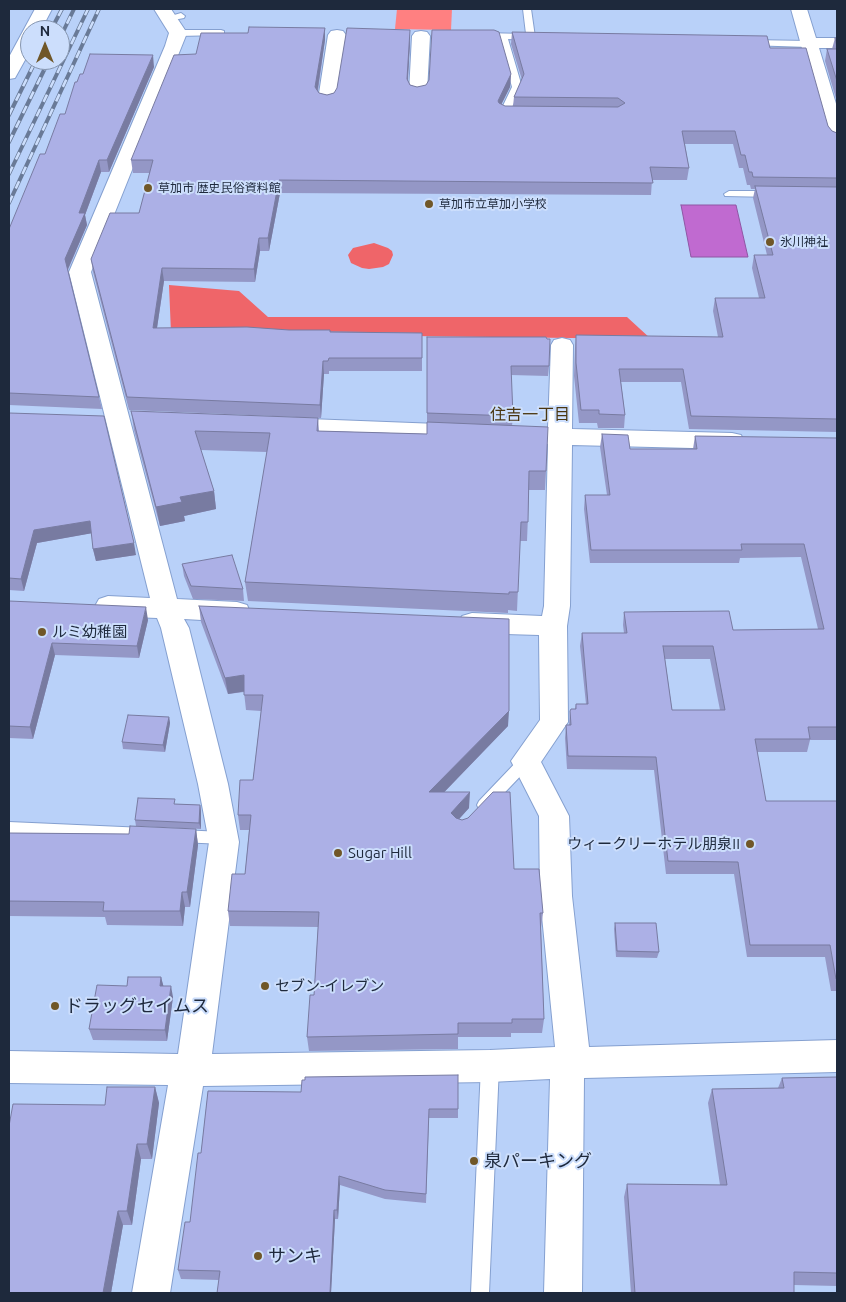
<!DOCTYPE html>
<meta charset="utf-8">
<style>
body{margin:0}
#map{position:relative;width:846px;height:1302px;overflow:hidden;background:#b9d1f9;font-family:Ubuntu,sans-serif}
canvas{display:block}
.frame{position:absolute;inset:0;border:10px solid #1e293c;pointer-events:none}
.north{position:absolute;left:20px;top:20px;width:50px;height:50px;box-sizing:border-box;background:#ccdefc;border:1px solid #8696af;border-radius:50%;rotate:0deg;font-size:14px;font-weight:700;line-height:20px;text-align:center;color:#1e293c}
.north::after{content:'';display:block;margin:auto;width:18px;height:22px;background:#705728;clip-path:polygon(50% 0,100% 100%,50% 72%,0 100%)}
</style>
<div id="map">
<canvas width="846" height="1302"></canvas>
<div class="frame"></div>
<div class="north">N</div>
</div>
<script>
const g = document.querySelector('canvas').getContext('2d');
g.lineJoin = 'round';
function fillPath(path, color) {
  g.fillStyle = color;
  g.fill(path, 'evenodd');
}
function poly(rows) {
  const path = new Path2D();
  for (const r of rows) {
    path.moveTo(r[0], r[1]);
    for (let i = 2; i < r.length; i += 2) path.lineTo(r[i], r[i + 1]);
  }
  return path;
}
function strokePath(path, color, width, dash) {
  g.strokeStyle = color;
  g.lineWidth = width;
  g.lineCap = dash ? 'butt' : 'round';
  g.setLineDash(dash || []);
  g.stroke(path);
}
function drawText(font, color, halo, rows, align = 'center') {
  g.font = font + ' Ubuntu,"Noto Sans JP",sans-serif';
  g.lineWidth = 4;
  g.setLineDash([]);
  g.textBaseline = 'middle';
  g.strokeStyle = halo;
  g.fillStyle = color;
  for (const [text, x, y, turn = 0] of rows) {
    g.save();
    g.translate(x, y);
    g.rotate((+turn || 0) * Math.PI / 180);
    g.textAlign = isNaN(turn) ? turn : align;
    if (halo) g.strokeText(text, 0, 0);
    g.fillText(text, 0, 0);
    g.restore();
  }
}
const green = poly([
 [397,9,452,9,451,30,395,29]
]);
const forest = poly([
 [374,243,388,248,392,251,393,255,389,264,383,267,369,269,362,268,351,263,348,255,353,248],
 [169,285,239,291,268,317,627,317,651,339,171,333]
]);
const water = poly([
 [681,205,736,205,748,257,691,257,681,205]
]);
const service = poly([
 [523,9,531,9,535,37,531,40,508,39,522,87,510,111,519,114,514,117,504,117,499,114,512,87,499,39,483,39,479,36,483,33,526,34,523,9],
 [181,13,185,16,184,18,168,21,164,18,181,13],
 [221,30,224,31,224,35,178,36,174,33,178,30,221,30],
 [750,40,809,41,813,44,809,47,747,45,746,43,750,40],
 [729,191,773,191,778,194,773,197,725,196,724,194,729,191],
 [526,755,531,757,533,761,531,765,489,809,484,811,479,809,477,805,479,801,521,757,526,755],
 [9,822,145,828,150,830,153,834,150,838,145,840,9,834,9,822],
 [179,830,224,832,229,834,232,838,229,842,224,844,179,842,174,840,171,836,174,832,179,830],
 [490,1058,496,1060,499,1066,489,1293,471,1293,481,1066,484,1060,490,1058]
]);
const minor = poly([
 [35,9,52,9,41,30,30,30,30,51,15,78,9,79,9,57,35,9],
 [154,9,171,9,187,33,91,272,177,599,237,602,247,605,250,612,247,619,237,622,184,619,189,628,228,784,239,842,212,1054,490,1050,555,1047,540,896,539,816,511,761,540,720,539,635,472,633,462,630,458,623,462,616,472,613,542,616,544,606,548,444,534,442,530,436,534,430,548,428,551,345,554,340,562,338,570,340,573,345,572,429,732,433,741,435,744,441,741,447,732,449,572,445,570,606,567,626,568,722,541,762,569,816,572,896,589,1047,837,1040,837,1072,584,1078,582,1293,544,1293,550,1079,490,1082,203,1086,170,1293,132,1293,168,1085,9,1083,9,1051,178,1054,209,842,198,784,161,628,157,618,108,616,99,613,95,606,99,599,108,596,150,598,69,272,165,46,169,33,154,9],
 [791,9,807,9,816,38,837,38,837,48,819,48,837,107,837,144,830,142,827,138,791,9],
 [337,30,343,31,346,35,336,100,334,104,327,106,320,104,318,100,328,35,331,31,337,30],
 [421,31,427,32,430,36,427,92,425,96,418,98,411,96,409,92,412,36,415,32,421,31],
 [283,418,464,425,472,428,476,433,472,438,464,441,283,434,275,431,271,426,275,421,283,418]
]);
const rail = poly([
 [51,30,62,9],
 [60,38,74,9],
 [9,115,36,60],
 [9,142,49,60],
 [9,174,88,9],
 [9,203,99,9]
]);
const wall = poly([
 [325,28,325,40,318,91,319,93,327,95,334,93,410,42,408,81,410,85,417,87,511,74,510,87,501,105,505,106,513,106,514,97,522,80,511,44,512,32,770,48,828,126,832,131,837,133,837,432,689,429,681,382,621,382,625,415,624,428,598,428,597,423,579,423,574,376,575,348,576,335,718,337,713,311,715,298,759,298,752,268,754,255,767,255,753,198,755,189,751,189,750,185,747,185,743,168,739,168,733,144,685,144,689,168,687,180,652,180,651,195,280,193,269,251,260,251,255,282,164,281,157,328,422,333,422,371,329,371,329,374,324,374,321,418,129,410,93,272,91,259,139,213,150,173,133,173,131,160,196,54,248,33],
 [835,38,837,38,837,102,825,61,827,49,832,49],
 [154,67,109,172,101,172,85,215,87,225,68,270,102,409,9,405,9,229,65,114],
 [427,337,549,366,548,376,511,375,513,416,512,426,546,471,545,490,529,490,527,541,520,541,517,611,508,610,508,613,248,601,245,582,267,452,201,450,214,491,216,509,184,516,185,521,160,526,134,430,131,411,318,418,319,431,427,434],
 [9,413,136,555,96,561,93,549,92,533,37,543,24,591,9,590],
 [602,434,630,449,693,449,695,436,837,439,837,740,810,740,807,752,757,752,766,801,837,801,837,991,831,991,825,957,747,957,734,874,666,874,654,770,567,769,565,738,566,725,569,725,570,711,575,709,576,704,586,704,580,646,582,633,624,633,623,625,624,612,733,630,818,629,801,557,740,558,739,563,590,563,584,509,585,495,607,495,600,447],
 [665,659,710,659,720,710,672,710],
 [182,564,243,589,244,601,193,599,184,576],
 [9,601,148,620,139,658,55,655,33,739,9,738],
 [199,606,508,726,444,792,469,808,459,819,514,869,543,913,541,928,544,1019,542,1033,511,1033,511,1037,458,1037,458,1049,309,1051,307,1037,314,995,318,927,230,926,228,911,245,874,249,830,240,830,238,815,253,780,261,711,246,710,244,692,228,694,201,622],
 [169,717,170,723,165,752,123,749,122,742],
 [176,804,200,805,201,811,201,829,136,826,135,820],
 [196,829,198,845,190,907,185,907,183,926,107,925,105,917,9,916,9,833,129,834],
 [615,923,659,952,657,958,616,957,614,929],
 [161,977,163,986,173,997,167,1041,93,1040,89,1029,127,986],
 [837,1077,837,1286,794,1285,794,1293,631,1293,624,1197,627,1184,720,1185,708,1103,712,1089,778,1088,782,1078],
 [155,1087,159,1103,152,1159,141,1159,132,1225,123,1225,111,1293,9,1293,105,1105],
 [208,1091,458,1109,458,1118,429,1118,426,1203,385,1199,340,1185,338,1219,335,1219,331,1293,217,1293,219,1280,181,1279,178,1270,190,1222,201,1153]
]);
const shadedWall = poly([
 [325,28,325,40,316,100,315,87],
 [410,30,410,42,407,92,407,79],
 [153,55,154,67,109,172,107,160],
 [511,74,510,87,497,113,498,101],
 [99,160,101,172,85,215,87,225,67,271,65,259,79,213],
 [279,180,280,193,269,251,268,238],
 [259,238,260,251,255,282,254,269],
 [162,268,164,281,155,341,153,328],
 [323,361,324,374,321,418,320,405],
 [214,491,216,509,184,516,185,521,160,526,156,507,180,497],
 [90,521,93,533,37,543,24,591,21,579,34,530],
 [134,543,136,555,96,561,93,549],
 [146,607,148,620,139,658,137,646],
 [52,643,55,655,33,739,30,727],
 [244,675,247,691,228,694,225,678],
 [509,711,508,726,429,808,429,792],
 [169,717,170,723,165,752,163,745],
 [470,792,469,808,451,828,451,813],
 [200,805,201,811,201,829,199,823],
 [196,829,198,845,190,907,187,892],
 [182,892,185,907,183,926,180,911],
 [161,977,164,988,160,986],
 [171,986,173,997,167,1041,165,1030],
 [155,1087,159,1103,152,1159,147,1144],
 [137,1144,141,1159,132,1225,127,1211],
 [339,1176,340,1185,338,1219,337,1210],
 [334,1210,335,1219,331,1293,330,1293],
 [118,1211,123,1225,111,1293,103,1293]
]);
const building = poly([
 [249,27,325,28,315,87,319,93,327,95,334,93,337,88,347,28,410,30,407,79,410,85,417,87,426,85,429,80,432,30,494,30,499,32,511,74,498,101,499,103,505,106,618,107,625,103,618,98,514,97,524,74,512,32,767,36,770,48,806,48,828,126,832,131,837,133,837,178,753,177,752,172,749,172,745,155,741,155,735,131,682,131,689,168,650,167,653,183,279,180,268,238,259,238,254,269,162,268,153,328,247,327,289,330,330,330,330,332,422,333,422,358,329,358,328,361,323,361,320,405,127,397,91,259,110,213,139,213,153,160,131,160,174,55,196,54,201,33,248,33,249,27],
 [835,38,837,38,837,47,835,38],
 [827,49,837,49,837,81,827,49],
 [90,54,153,55,107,160,99,160,79,213,85,213,65,259,99,397,9,393,9,229,40,154,45,154,60,114,65,114,75,82,77,82,80,74,83,74,90,54],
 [755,186,837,187,837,419,691,416,683,369,619,369,625,415,599,414,599,410,581,410,576,363,576,335,723,337,715,298,765,298,754,255,773,255,755,186],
 [427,337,546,337,547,339,550,339,549,366,511,366,513,416,427,413,427,337],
 [131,411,318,418,317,431,427,434,427,422,548,427,546,471,529,471,528,522,521,522,518,592,509,592,509,594,245,582,270,433,195,431,214,491,180,497,182,502,156,507,131,411],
 [9,413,104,416,134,543,93,549,90,521,34,530,21,579,9,578,9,413],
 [602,434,628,435,630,449,697,449,695,436,837,438,837,727,808,727,810,739,755,739,766,801,837,801,837,979,836,979,830,945,750,945,738,862,668,861,656,757,568,756,566,725,571,725,570,711,571,709,576,709,576,704,588,704,582,633,627,633,624,612,729,611,733,630,824,629,804,544,741,544,742,550,591,550,585,495,610,495,602,434],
 [663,646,713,646,725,710,672,710,663,646],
 [232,555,243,589,191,586,182,564,232,555],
 [9,601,146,607,137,646,52,643,30,727,9,726,9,601],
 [199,606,509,619,509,711,429,792,470,792,451,813,456,818,462,820,468,818,493,792,510,792,514,869,539,869,543,913,540,913,544,1019,512,1019,512,1023,458,1023,458,1034,307,1037,310,995,314,995,319,912,228,911,232,874,245,874,251,815,238,815,240,780,253,780,263,695,244,695,244,675,225,678,199,606],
 [128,715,169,717,163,745,122,742,128,715],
 [138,798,175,799,174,804,200,805,199,823,135,820,138,798],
 [130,826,196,829,187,892,182,892,180,911,103,911,104,902,9,901,9,833,129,834,130,826],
 [615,923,656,923,659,952,617,951,615,923],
 [128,977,161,977,160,986,171,986,165,1030,89,1029,97,985,127,986,128,977],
 [458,1075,458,1109,429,1109,426,1194,385,1190,339,1176,337,1210,334,1210,330,1293,217,1293,220,1271,178,1270,185,1222,190,1222,198,1153,201,1153,208,1091,301,1092,302,1080,305,1080,305,1077,458,1075],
 [837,1077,837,1273,794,1272,794,1293,635,1293,627,1184,727,1185,712,1089,784,1088,782,1078,837,1077],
 [107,1087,155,1087,147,1144,137,1144,127,1211,118,1211,103,1293,9,1293,9,1126,13,1104,105,1105,107,1087]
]);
const markers = [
 [148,188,5,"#705728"],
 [429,204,5,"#705728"],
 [770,242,5,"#705728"],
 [42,632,5,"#705728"],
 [750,844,5,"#705728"],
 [338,853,5,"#705728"],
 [265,986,5,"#705728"],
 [55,1006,5,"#705728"],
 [474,1161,5,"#705728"],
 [258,1256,5,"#705728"]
];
const farPoinames = [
 ["草加市 歴史民俗資料館",158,188],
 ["草加市立草加小学校",439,204],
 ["氷川神社",780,242]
];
const poiNames = [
 ["ルミ幼稚園",52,632],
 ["ウィークリーホテル朋泉II",740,844,"right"],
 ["Sugar Hill",348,853],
 ["セブン-イレブン",275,986]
];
const neighbourhoodNames = [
 ["住吉一丁目",530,415]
];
const nearPoinames = [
 ["ドラッグセイムス",65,1006],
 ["泉パーキング",484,1161],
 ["サンキ",268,1256]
];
fillPath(green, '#ff8081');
fillPath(forest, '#ef6569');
fillPath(water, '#c06ad0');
strokePath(water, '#8f56a4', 1);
strokePath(service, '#85a0d0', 2);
strokePath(minor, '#85a0d0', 2);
fillPath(service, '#fff');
fillPath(minor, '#fff');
strokePath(rail, '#697a97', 4);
strokePath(rail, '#ccdefc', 2.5, [8]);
fillPath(wall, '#9497c6');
fillPath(shadedWall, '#787ba1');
fillPath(building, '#acb0e6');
strokePath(building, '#787ba1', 1);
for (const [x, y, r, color] of markers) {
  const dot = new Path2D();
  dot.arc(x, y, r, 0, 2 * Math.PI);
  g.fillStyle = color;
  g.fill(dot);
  strokePath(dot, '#ccdefc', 2);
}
drawText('12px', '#1e293c', '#ccdefc', farPoinames, 'left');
drawText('15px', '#1e293c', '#ccdefc', poiNames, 'left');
drawText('16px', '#4a3610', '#ccdefc', neighbourhoodNames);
drawText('18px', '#1e293c', '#ccdefc', nearPoinames, 'left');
</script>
